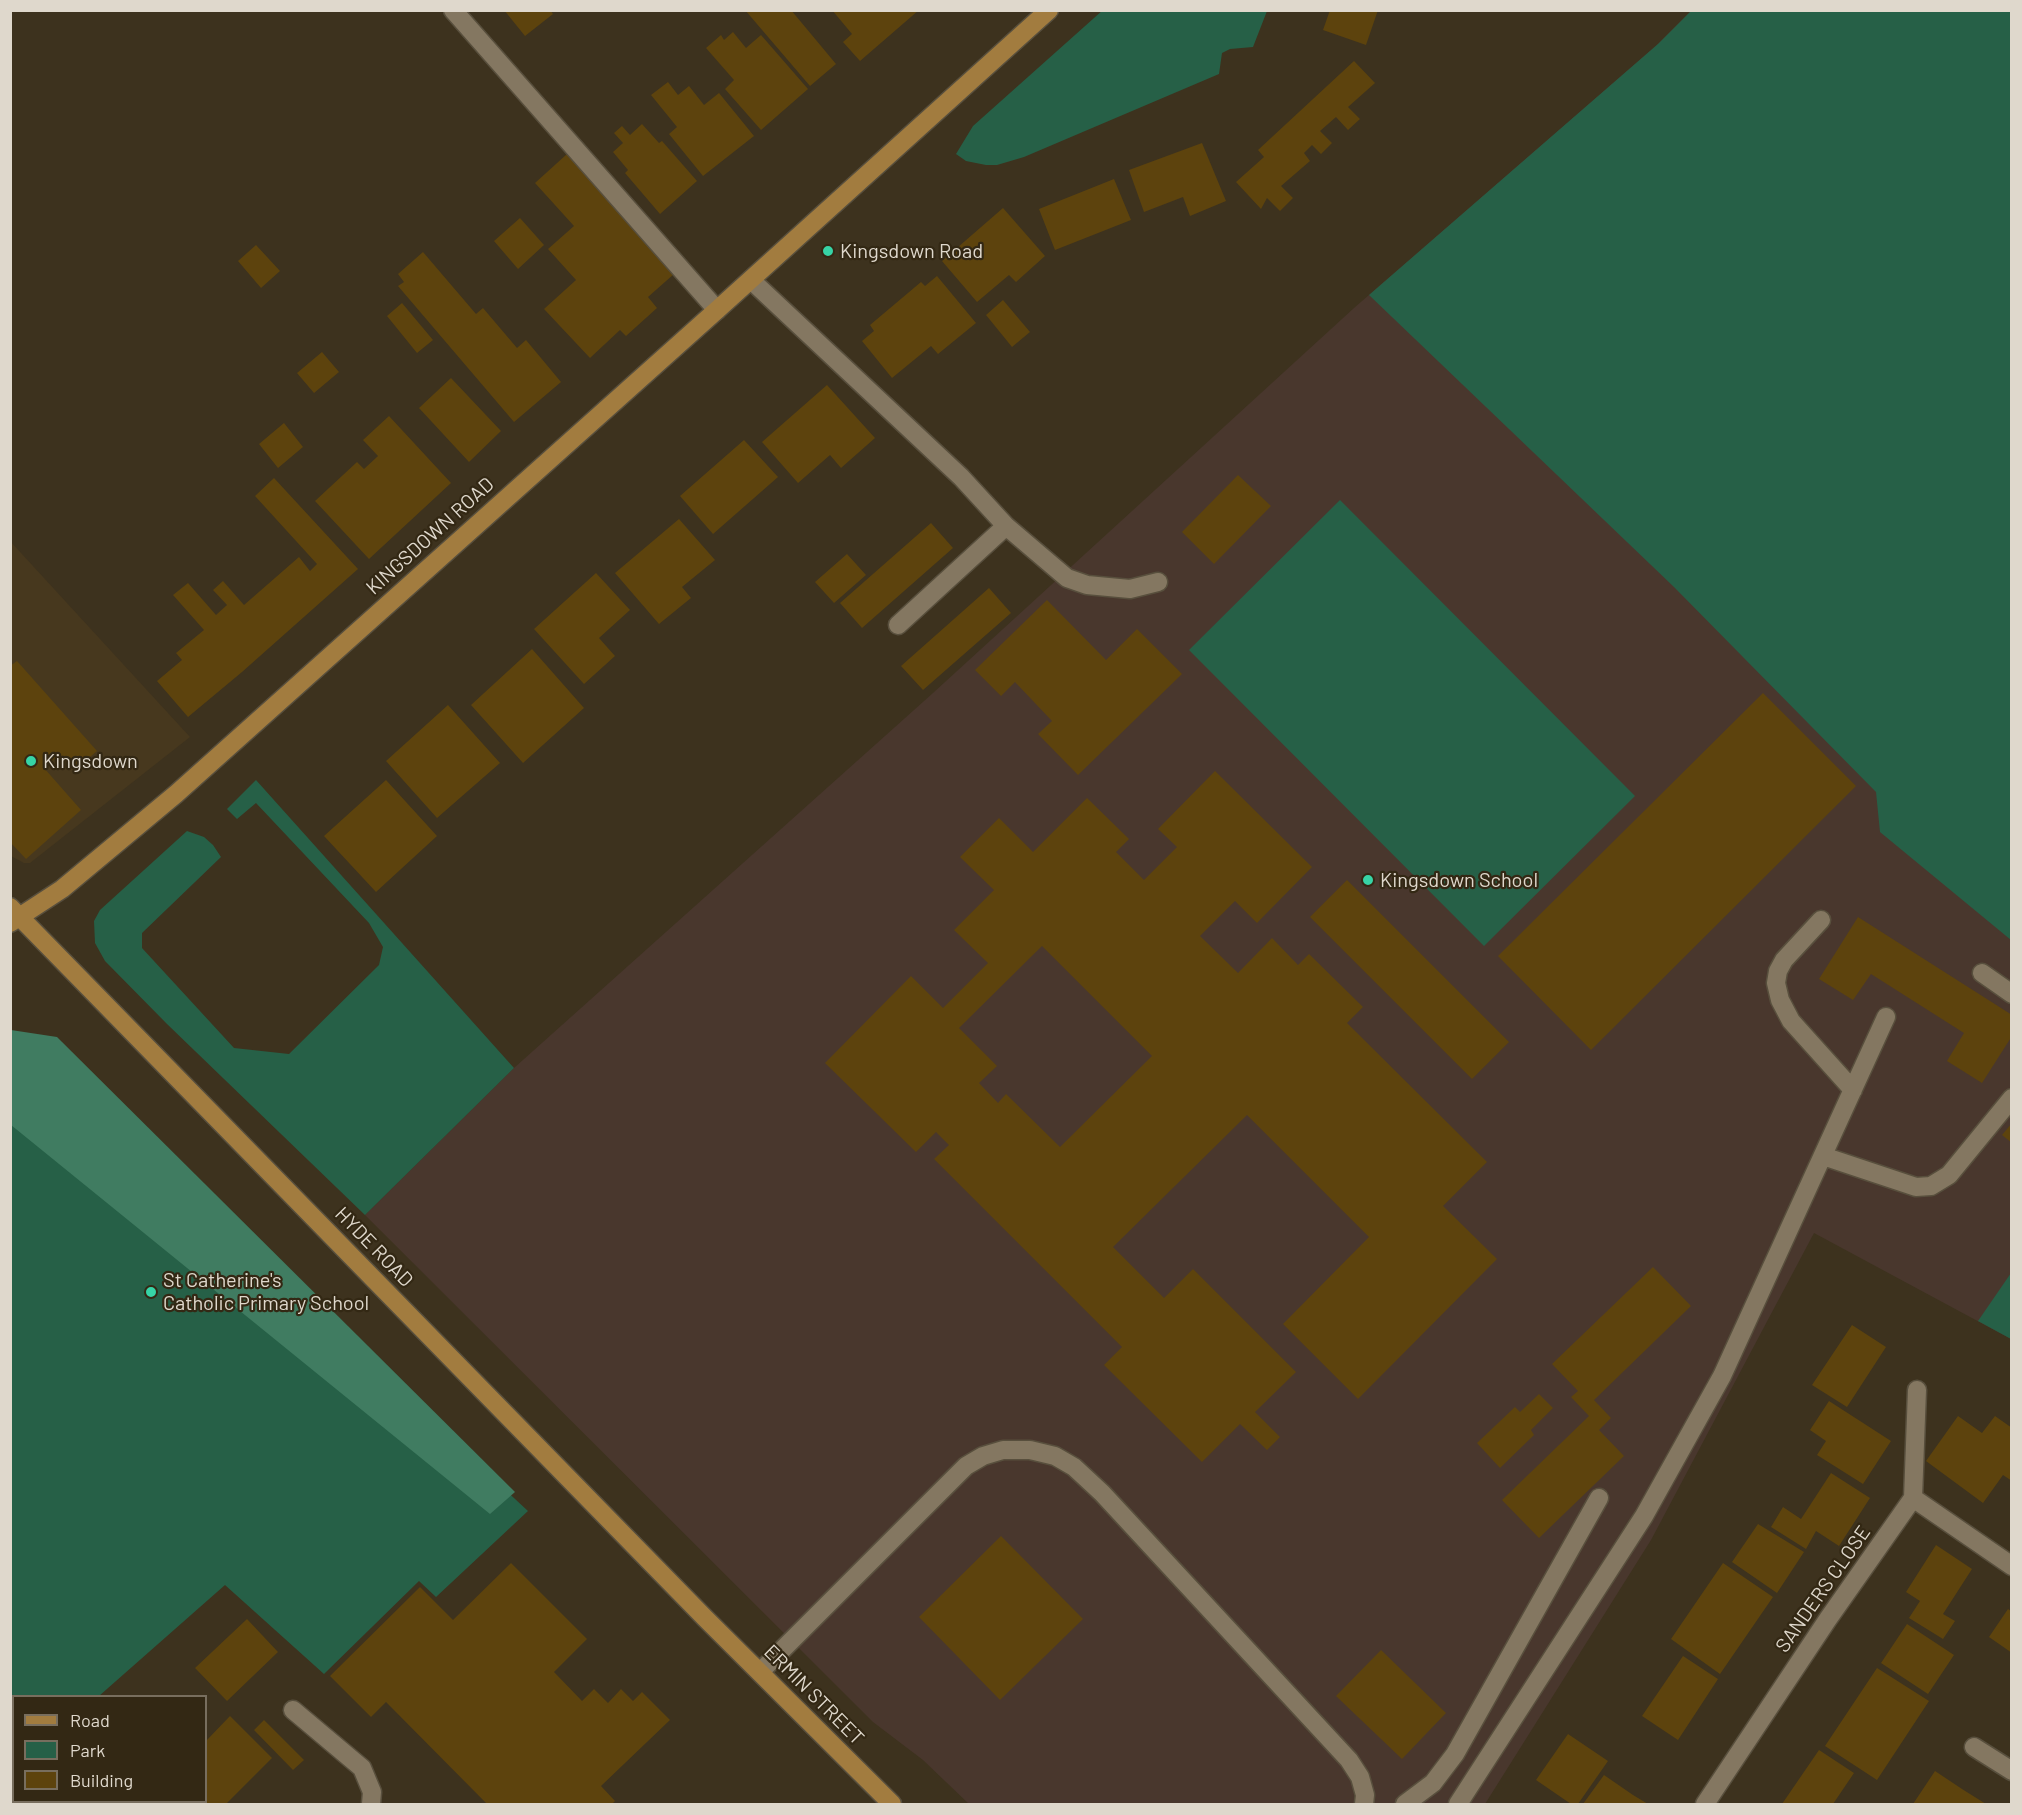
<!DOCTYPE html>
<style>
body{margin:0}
#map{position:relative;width:2022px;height:1815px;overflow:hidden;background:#3d321e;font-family:Barlow,sans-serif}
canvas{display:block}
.frame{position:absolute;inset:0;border:12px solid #dfd8cc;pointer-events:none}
.legend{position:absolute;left:12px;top:1695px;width:195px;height:108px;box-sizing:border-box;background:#332814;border:2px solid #786e5e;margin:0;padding:8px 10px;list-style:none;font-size:18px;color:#dfd8cc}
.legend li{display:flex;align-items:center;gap:12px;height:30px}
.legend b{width:30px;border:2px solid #786e5e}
</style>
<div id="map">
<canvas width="2022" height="1815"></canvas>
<div class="frame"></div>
<ul class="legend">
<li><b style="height:8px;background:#a27c3f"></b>Road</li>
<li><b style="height:16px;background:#266047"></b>Park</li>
<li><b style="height:16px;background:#5d430d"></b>Building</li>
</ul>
</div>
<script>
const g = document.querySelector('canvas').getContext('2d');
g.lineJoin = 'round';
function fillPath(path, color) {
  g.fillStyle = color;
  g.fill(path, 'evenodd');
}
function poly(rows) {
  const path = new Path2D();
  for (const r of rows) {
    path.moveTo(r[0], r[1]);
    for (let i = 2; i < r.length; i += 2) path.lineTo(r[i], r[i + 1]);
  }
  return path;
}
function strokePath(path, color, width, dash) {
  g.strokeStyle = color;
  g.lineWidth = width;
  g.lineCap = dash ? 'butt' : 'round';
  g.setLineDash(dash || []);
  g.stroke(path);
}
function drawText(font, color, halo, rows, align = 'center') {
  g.font = font + ' Barlow,sans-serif';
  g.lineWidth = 4.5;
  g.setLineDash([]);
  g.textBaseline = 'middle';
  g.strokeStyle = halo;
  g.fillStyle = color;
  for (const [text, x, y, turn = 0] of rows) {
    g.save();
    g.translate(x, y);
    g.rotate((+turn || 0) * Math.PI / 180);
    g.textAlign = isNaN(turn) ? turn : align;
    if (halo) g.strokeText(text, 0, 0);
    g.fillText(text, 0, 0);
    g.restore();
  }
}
const built = poly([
 [10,541,190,737,30,863,24,863,11,856]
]);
const education = poly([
 [1691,11,2011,11,2011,1339,1814,1233,1651,1540,1485,1804,969,1804,923,1760,873,1722,365,1215,514,1068,933,693,1354,308,1658,44]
]);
const green = poly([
 [1103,10,1267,11,1253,47,1230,49,1222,53,1219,74,1024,157,997,165,986,165,966,161,956,154,973,126],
 [1691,11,2011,11,2011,940,1880,832,1876,792,1674,587,1369,295,1658,44],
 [1340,500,1635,796,1484,946,1189,650],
 [256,780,514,1068,365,1215,167,1024,105,961,95,943,94,921,100,910,187,831,204,837,213,845,221,857,142,933,142,948,234,1048,289,1054,379,965,383,947,369,923,256,803,237,819,227,809],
 [10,1061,57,1074,528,1511,436,1597,419,1581,324,1674,225,1585,99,1696,14,1696,14,1772,11,1774],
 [2011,1273,2011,1339,1978,1321]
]);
const forest = poly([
 [11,1030,57,1037,515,1492,490,1514,11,1125]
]);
const building = poly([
 [504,10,550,10,553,14,525,36],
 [745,10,791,10,836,64,810,86],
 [832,10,919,10,860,61,843,42,852,34],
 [1330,10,1378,10,1366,45,1323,30],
 [733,32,746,48,761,35,808,89,761,130,725,89,734,80,706,48,721,35,724,40],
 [1354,61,1375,83,1348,107,1360,119,1348,130,1336,117,1320,131,1332,143,1321,154,1312,145,1304,153,1310,161,1281,186,1293,198,1280,211,1267,198,1261,209,1236,182,1264,157,1258,150],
 [668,82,678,95,689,86,704,105,719,93,754,136,703,176,669,134,677,127,651,95],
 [642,124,659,143,662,141,697,181,660,214,625,173,628,170,613,152,623,143,614,133,622,126,630,135],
 [1202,143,1226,201,1190,216,1183,197,1144,212,1129,170],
 [567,154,674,274,648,297,657,308,626,336,620,330,590,358,544,309,576,280,548,249,574,226,535,183],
 [1114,179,1131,220,1055,250,1039,209],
 [1003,208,1045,256,1016,282,1009,275,977,302,942,261],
 [520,218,544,245,518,269,494,241],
 [256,245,280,271,261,288,238,261],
 [423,252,476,314,483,308,517,348,526,340,561,382,514,422,398,286,404,282,398,274],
 [937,276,976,323,938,354,931,346,892,378,862,341,874,331,870,325,921,282,925,286],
 [1003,300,1030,332,1012,347,986,315],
 [402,303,433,340,417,353,387,316],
 [322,352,339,372,314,393,297,373],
 [451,378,501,431,469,462,419,408],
 [827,385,875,438,841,468,830,455,798,483,762,442],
 [389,416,451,483,369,559,315,501,357,462,364,469,378,456,363,440],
 [284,423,303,447,278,468,259,444],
 [744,440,778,477,713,534,680,496],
 [1238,475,1271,506,1214,564,1182,532],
 [274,478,358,569,242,672,188,717,157,681,182,660,176,653,204,630,173,595,188,583,216,615,227,605,213,590,223,581,244,605,299,557,310,571,317,564,255,496],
 [679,519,715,560,682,587,691,598,659,624,615,573],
 [931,523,953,548,862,628,840,603],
 [847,554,866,575,834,603,815,582],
 [596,573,630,610,599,638,615,656,584,684,534,629],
 [989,588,1011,613,923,690,901,666],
 [1047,600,1106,660,1137,629,1182,674,1078,775,1038,734,1052,721,1015,682,1001,696,975,670],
 [532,649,584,708,523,763,471,705],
 [17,661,97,751,75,770,60,754,44,768,81,810,26,859,10,842,10,666],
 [1763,693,1856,786,1591,1050,1498,956],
 [448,705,500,763,437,818,386,761],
 [1215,771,1312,867,1257,923,1235,901,1200,936,1238,973,1272,938,1298,965,1309,954,1363,1007,1347,1023,1487,1162,1443,1206,1497,1259,1358,1399,1283,1324,1369,1237,1247,1115,1113,1247,1164,1298,1193,1269,1296,1372,1255,1412,1280,1437,1267,1450,1240,1424,1202,1462,1104,1365,1122,1347,934,1159,949,1145,936,1132,916,1152,825,1063,911,976,943,1008,988,963,954,930,994,890,960,857,999,818,1033,852,1087,798,1129,839,1116,852,1144,880,1177,847,1158,829],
 [1042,946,1152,1056,1060,1147,1006,1094,998,1103,979,1083,997,1066,959,1028],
 [386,780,437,836,376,892,324,836],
 [1347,880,1509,1042,1472,1079,1310,917],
 [1858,917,2012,1015,2012,1036,1982,1083,1947,1061,1964,1033,1871,974,1853,1000,1819,979],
 [2012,1123,2012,1143,2002,1135],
 [1653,1267,1691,1306,1594,1400,1611,1418,1599,1430,1624,1456,1539,1538,1502,1500,1589,1416,1571,1397,1578,1391,1552,1364],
 [1852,1325,1886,1347,1847,1407,1812,1385],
 [1539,1394,1553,1408,1531,1430,1534,1435,1500,1468,1477,1443,1515,1407,1520,1412],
 [1829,1401,1891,1441,1863,1484,1817,1455,1826,1441,1810,1430],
 [1958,1416,1982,1433,1995,1416,2012,1428,2012,1481,2003,1475,1983,1503,1926,1461],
 [1831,1473,1870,1498,1839,1546,1816,1531,1806,1549,1771,1527,1783,1507,1801,1519],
 [1758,1524,1804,1552,1777,1593,1732,1562],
 [1001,1536,1083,1619,1000,1700,919,1617],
 [1936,1545,1972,1569,1943,1614,1955,1621,1943,1639,1909,1618,1920,1601,1906,1592],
 [511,1563,587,1639,554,1672,582,1701,594,1689,608,1703,621,1689,633,1701,642,1692,670,1720,601,1786,615,1801,612,1804,487,1804,386,1702,371,1717,330,1676,420,1587,453,1620],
 [1723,1563,1773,1597,1720,1674,1671,1639],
 [2008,1609,2012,1612,2012,1653,1989,1637],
 [247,1619,278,1652,227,1701,195,1668],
 [1907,1624,1954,1655,1928,1694,1881,1663],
 [1381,1650,1446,1713,1402,1759,1336,1696],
 [1683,1656,1718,1679,1678,1740,1642,1716],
 [1877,1668,1929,1701,1877,1780,1825,1746],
 [230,1716,272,1758,226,1804,155,1804,158,1802,206,1802,206,1741],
 [264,1720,304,1760,293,1770,254,1730],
 [1568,1734,1608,1761,1578,1804,1571,1804,1536,1780],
 [1819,1750,1854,1773,1833,1804,1782,1804],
 [1935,1771,1962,1789,1986,1804,1913,1804],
 [1604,1775,1633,1795,1648,1804,1583,1804]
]);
const minor = poly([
 [453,10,717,310],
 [751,280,961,477,1006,526,898,625],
 [1006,526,1067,578,1087,585,1130,589,1158,582],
 [1821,920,1784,960,1778,971,1776,983,1780,1000,1791,1021,1853,1090],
 [1982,973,2012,994],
 [1823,1156,1916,1187,1931,1186,1949,1175,2012,1098],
 [1913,1498,1917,1390],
 [760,1672,966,1466,983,1456,1003,1450,1030,1450,1055,1456,1074,1467,1102,1493,1349,1760,1360,1777,1365,1795,1364,1804],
 [293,1710,362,1768,372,1792,371,1804],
 [1974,1747,2012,1771],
 [1405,1804,1433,1783,1455,1754,1599,1498],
 [1458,1804,1644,1516,1722,1376,1886,1017],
 [1705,1804,1828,1619,1913,1498,2012,1566]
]);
const major = poly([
 [10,907,705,1618,892,1804],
 [10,923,62,889,176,794,717,310,1049,10]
]);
const markers = [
 [828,251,6,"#37d4a6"],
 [31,761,6,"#37d4a6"],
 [1368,880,6,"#37d4a6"],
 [151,1292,6,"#37d4a6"]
];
const poiNames = [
 ["Kingsdown Road",840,251],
 ["Kingsdown",43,761],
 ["Kingsdown School",1380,880],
 ["St Catherine's",163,1280],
 ["Catholic Primary School",163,1303]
];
const streetNames = [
 ["KINGSDOWN ROAD",430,536,-42],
 ["HYDE ROAD",374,1247,46],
 ["SANDERS CLOSE",1823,1589,-55],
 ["ERMIN STREET",814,1695,45]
];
fillPath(built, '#47381e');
fillPath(education, '#49372d');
fillPath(green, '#266047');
fillPath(forest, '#407c61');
fillPath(building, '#5d430d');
strokePath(minor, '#584f3d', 21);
strokePath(major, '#584f3d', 21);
strokePath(minor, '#847761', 18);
strokePath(major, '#a27c3f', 18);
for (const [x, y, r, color] of markers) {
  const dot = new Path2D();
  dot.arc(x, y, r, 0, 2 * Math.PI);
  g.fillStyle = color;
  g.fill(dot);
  strokePath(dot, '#332814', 2);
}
drawText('20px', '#dfd8cc', '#332814', poiNames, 'left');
drawText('20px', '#dfd8cc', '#332814', streetNames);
</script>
